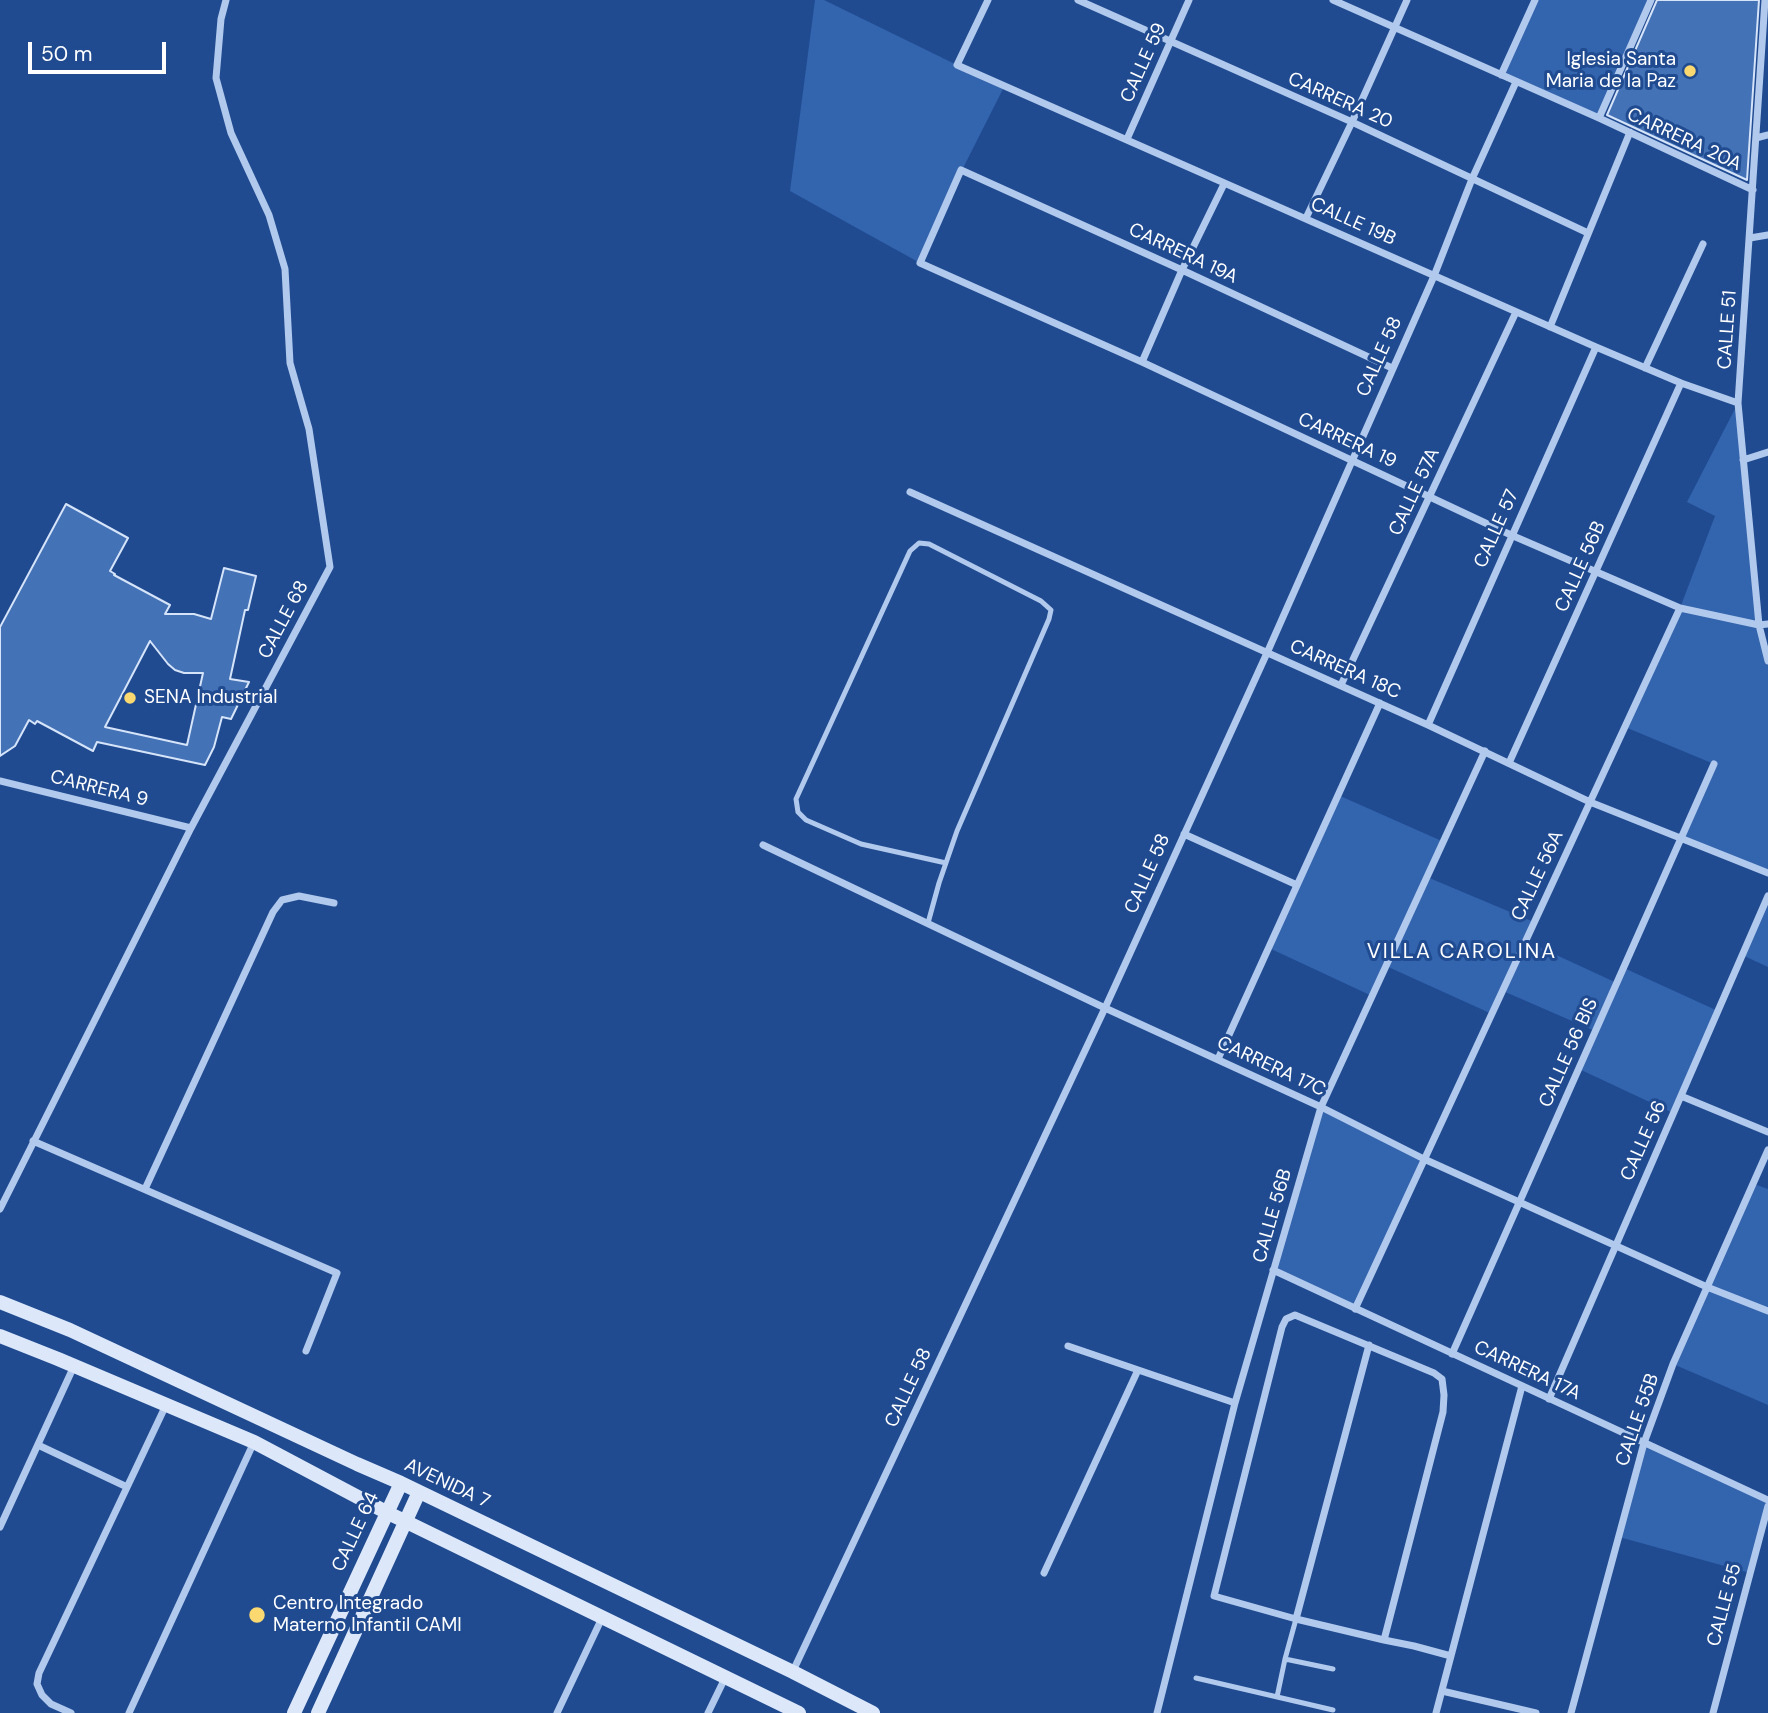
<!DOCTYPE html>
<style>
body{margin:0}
#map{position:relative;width:1768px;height:1713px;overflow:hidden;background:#204b91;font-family:"DM Sans",sans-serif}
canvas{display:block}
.scale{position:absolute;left:28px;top:42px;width:138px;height:32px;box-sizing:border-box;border:4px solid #fff;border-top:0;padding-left:9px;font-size:21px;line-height:24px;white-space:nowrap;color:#fff;-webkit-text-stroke:5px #204b91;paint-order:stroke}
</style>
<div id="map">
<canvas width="1768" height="1713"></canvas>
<div class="scale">50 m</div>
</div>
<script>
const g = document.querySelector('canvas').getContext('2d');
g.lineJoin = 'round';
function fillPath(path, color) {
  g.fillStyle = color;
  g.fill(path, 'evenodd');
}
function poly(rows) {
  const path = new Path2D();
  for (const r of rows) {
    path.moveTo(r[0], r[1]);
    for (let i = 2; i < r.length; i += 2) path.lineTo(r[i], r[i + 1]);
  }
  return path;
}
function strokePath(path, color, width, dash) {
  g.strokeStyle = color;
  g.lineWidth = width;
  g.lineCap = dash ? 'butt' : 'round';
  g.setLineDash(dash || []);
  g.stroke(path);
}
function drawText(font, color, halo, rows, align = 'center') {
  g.font = font + ' "DM Sans",sans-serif';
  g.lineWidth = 6;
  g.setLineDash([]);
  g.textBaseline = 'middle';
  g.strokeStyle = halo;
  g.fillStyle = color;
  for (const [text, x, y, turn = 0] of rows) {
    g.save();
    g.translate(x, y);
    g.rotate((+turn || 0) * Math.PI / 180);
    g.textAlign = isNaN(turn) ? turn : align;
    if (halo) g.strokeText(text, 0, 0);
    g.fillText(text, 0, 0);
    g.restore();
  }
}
const green = poly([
 [815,0,824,0,957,65,1005,85,956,182,920,263,790,191],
 [1535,0,1651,0,1599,118,1501,75],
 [1738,403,1759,625,1768,661,1768,873,1682,839,1714,764,1625,727,1680,608,1715,516,1687,502],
 [1338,795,1444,842,1427,877,1534,922,1526,941,1617,983,1624,968,1718,1011,1673,1113,1579,1069,1595,1031,1503,991,1492,1014,1386,966,1372,996,1269,948],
 [1768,896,1768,967,1742,955],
 [1321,1107,1424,1159,1355,1309,1273,1270],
 [1754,1184,1768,1189,1768,1405,1673,1364],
 [1644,1443,1768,1500,1750,1573,1619,1537]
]);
const building = poly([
 [1657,0,1759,0,1747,180,1607,115,1657,0],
 [66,504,128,538,110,571,115,574,114,575,170,605,165,614,194,614,211,619,224,568,256,576,248,610,245,610,230,679,249,682,231,719,222,717,214,747,205,765,97,742,93,751,37,721,35,724,29,720,15,746,0,756,0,627,66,504],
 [150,641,168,664,175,670,184,673,203,673,187,745,105,727,150,641]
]);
const lane = poly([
 [928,923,939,883,957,831,1049,619,1051,610,1041,601,929,544,919,543,910,551,796,799,798,812,806,820,861,844,946,863],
 [1285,1659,1333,1669],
 [1196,1678,1333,1710],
 [1277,1697,1285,1659,1296,1619]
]);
const street = poly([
 [988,0,957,65,1596,347,1681,383,1738,403],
 [1078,0,1352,122,1588,233],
 [1333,0,1599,118,1753,190],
 [1765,0,1738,403,1759,625,1768,661],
 [1501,75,1535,0],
 [1599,118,1651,0],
 [1756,138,1768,135],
 [1127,139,1189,0],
 [1306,218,1352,122,1407,0],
 [1750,238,1768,235],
 [1550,327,1630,132],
 [1142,362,1182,270,1224,184],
 [1392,368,1182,270,961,170,920,263,1142,362,1511,535,1680,608,1759,625,1768,624],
 [1645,368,1703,244],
 [1743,460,1768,452],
 [910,492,1428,725,1590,802,1768,873],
 [1341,685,1516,312],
 [1428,725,1596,347],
 [1509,763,1681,383],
 [0,781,191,828],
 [1184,834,1297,885],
 [763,845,1105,1008,1321,1107,1424,1159,1707,1287,1768,1311],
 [1218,1059,1380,703],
 [1681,1096,1768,1132],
 [33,1141,337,1273,306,1351],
 [145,1189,273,912,282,900,299,896,334,903],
 [0,1209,191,828,330,567,309,429,290,363,285,269,269,215,231,133,216,78,221,19,226,0],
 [1273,1270,1768,1500],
 [1355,1309,1680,608],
 [1068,1346,1235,1403],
 [1452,1354,1714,764],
 [1549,1399,1768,896],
 [38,1445,127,1487],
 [0,1527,74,1366],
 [1044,1573,1138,1370],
 [1296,1619,1369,1345],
 [1384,1640,1443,1412,1444,1395,1442,1379,1434,1373,1295,1315,1286,1319,1282,1327,1214,1596,1296,1619,1384,1640,1414,1646,1451,1656],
 [793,1671,1105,1008,1267,653,1434,276,1472,179,1516,82],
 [1442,1691,1536,1713],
 [71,1713,51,1704,42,1695,37,1684,39,1673,166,1405],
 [129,1713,254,1442],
 [557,1713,602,1618],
 [708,1713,725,1678],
 [1157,1713,1235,1403,1321,1107,1485,751],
 [1436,1713,1522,1386],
 [1571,1713,1644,1443,1673,1364,1768,1150],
 [1713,1713,1768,1506]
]);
const secondary = poly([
 [0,1302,70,1330,357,1464,401,1483,793,1672,873,1713],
 [0,1336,58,1359,254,1442,386,1512,799,1713],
 [294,1713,401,1483],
 [318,1713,419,1492]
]);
const markers = [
 [1690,71,7,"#fbd970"],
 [130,698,7,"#fbd970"],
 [257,1615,9,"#fbd970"]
];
const poiNames = [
 ["Iglesia Santa",1676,60,"right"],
 ["Maria de la Paz",1676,82,"right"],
 ["SENA Industrial",144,698],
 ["Centro Integrado",273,1604],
 ["Materno Infantil CAMI",273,1626]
];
const streetNames = [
 ["CALLE 59",1144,63,-66],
 ["CARRERA 20",1340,101,24],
 ["CARRERA 20A",1684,140,25],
 ["CALLE 19B",1353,222,24],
 ["CARRERA 19A",1183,254,25],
 ["CALLE 51",1728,330,-86],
 ["CALLE 58",1380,357,-66],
 ["CARRERA 19",1347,441,25],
 ["CALLE 57A",1415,492,-65],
 ["CALLE 57",1497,529,-66],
 ["CALLE 56B",1581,567,-66],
 ["CALLE 68",284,620,-62],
 ["CARRERA 18C",1345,670,24],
 ["CARRERA 9",99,789,14],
 ["CALLE 58",1148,874,-66],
 ["CALLE 56A",1538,876,-65],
 ["CALLE 56 BIS",1569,1053,-66],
 ["CARRERA 17C",1271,1067,25],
 ["CALLE 56",1644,1141,-66],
 ["CALLE 56B",1273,1216,-74],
 ["CARRERA 17A",1527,1371,25],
 ["CALLE 58",909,1388,-65],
 ["CALLE 55B",1638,1420,-71],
 ["AVENIDA 7",447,1484,25],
 ["CALLE 64",356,1532,-65],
 ["CALLE 55",1725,1605,-75]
];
const neighbourhoodNames = [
 ["VILLA CAROLINA",1462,952]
];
fillPath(green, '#3364ae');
fillPath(building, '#4472b6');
strokePath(building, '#d6e4f9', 2);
strokePath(lane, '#b0c9ed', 5);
strokePath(street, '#b0c9ed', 7);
strokePath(secondary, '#dce8fa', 14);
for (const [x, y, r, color] of markers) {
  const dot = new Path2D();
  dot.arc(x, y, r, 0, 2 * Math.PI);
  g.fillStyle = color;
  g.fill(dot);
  strokePath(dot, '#204b91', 2.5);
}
drawText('19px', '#fff', '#204b91', poiNames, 'left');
drawText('19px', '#fff', '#204b91', streetNames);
g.letterSpacing = '2px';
drawText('21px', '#fff', '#204b91', neighbourhoodNames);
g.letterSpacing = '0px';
</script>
